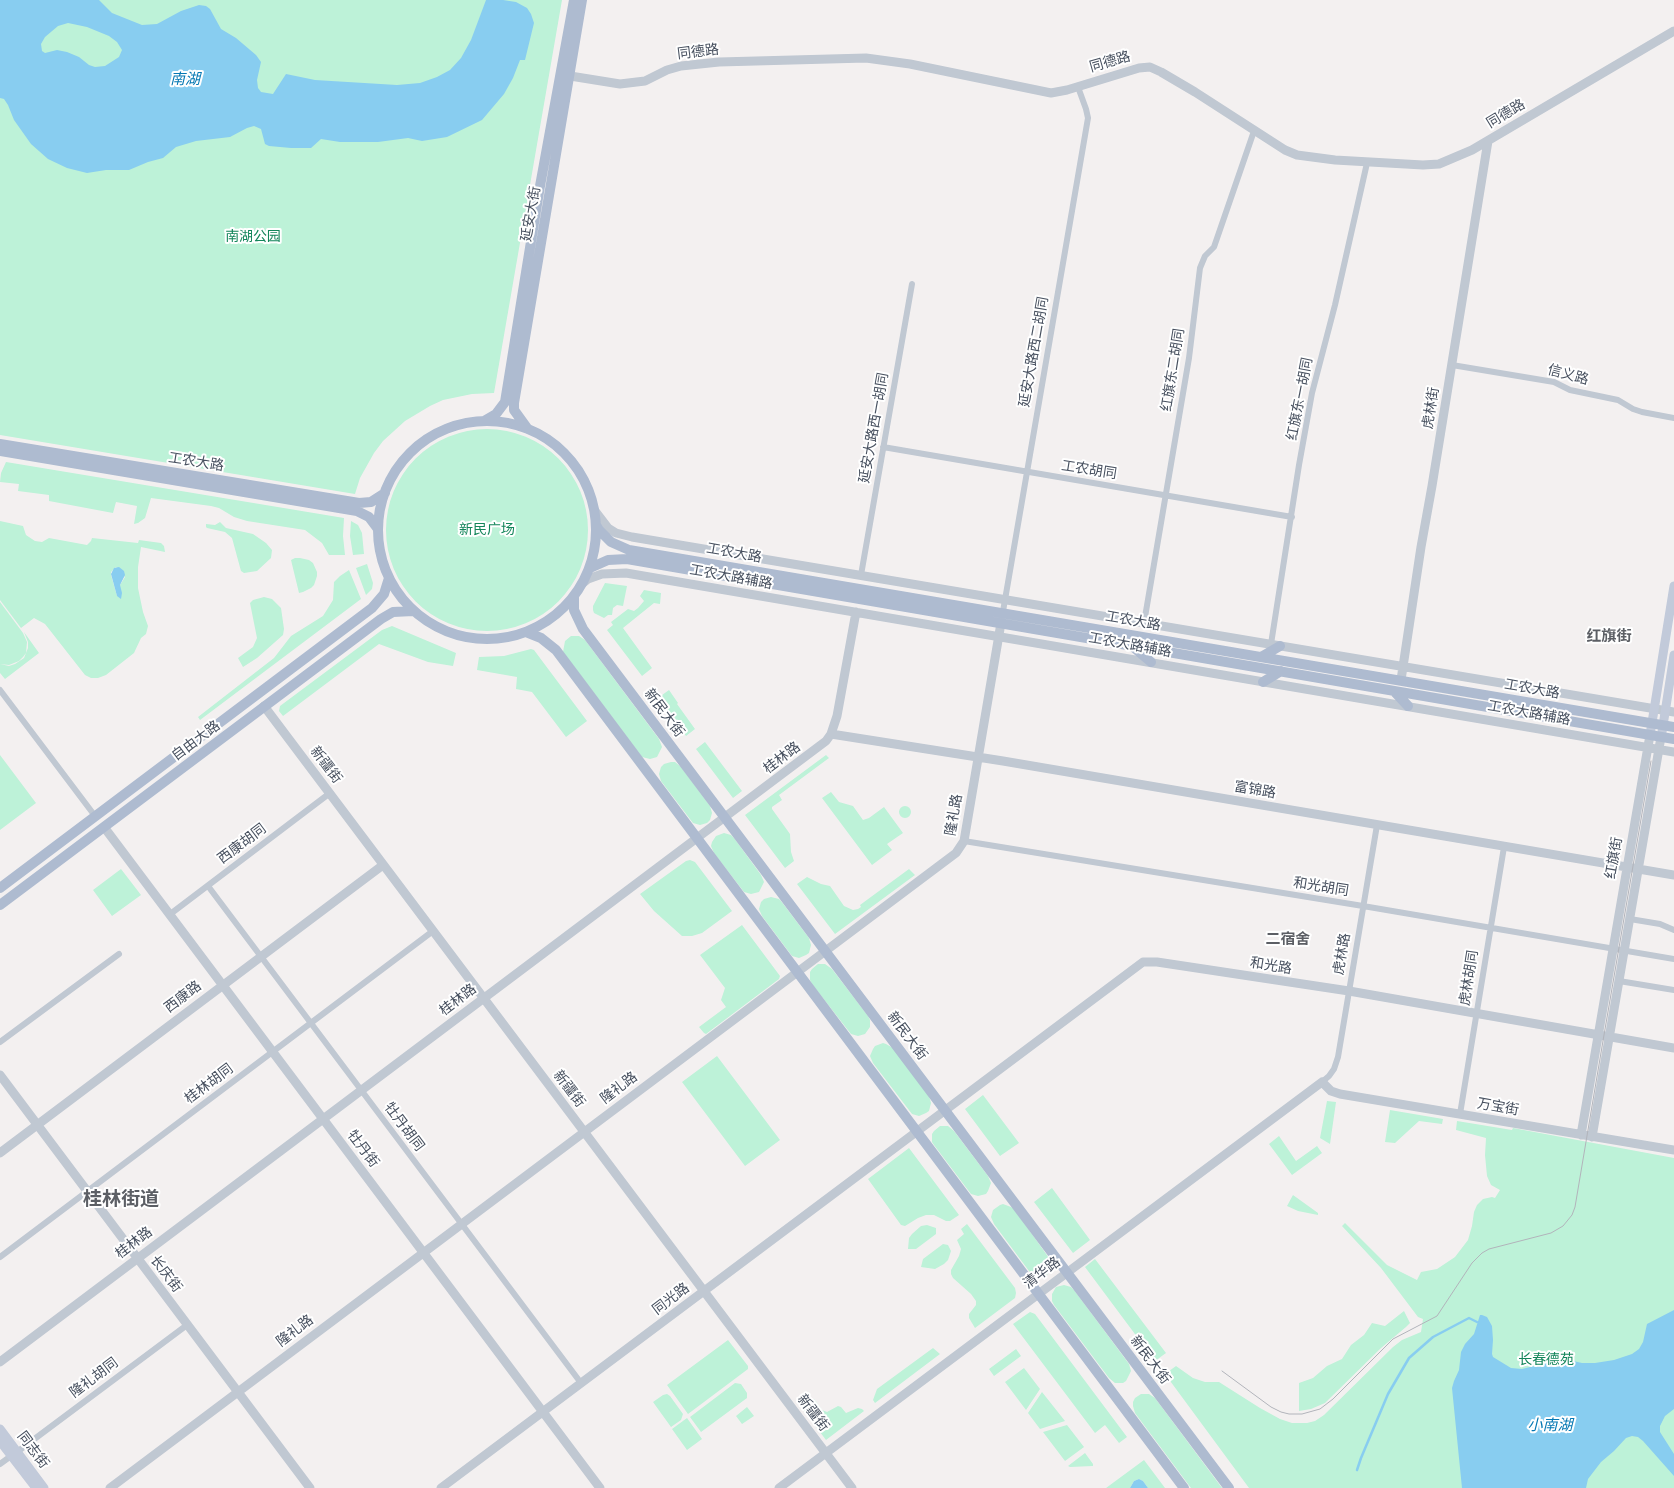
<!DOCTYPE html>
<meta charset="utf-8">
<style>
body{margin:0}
canvas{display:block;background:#f3f0f0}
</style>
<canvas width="1674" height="1488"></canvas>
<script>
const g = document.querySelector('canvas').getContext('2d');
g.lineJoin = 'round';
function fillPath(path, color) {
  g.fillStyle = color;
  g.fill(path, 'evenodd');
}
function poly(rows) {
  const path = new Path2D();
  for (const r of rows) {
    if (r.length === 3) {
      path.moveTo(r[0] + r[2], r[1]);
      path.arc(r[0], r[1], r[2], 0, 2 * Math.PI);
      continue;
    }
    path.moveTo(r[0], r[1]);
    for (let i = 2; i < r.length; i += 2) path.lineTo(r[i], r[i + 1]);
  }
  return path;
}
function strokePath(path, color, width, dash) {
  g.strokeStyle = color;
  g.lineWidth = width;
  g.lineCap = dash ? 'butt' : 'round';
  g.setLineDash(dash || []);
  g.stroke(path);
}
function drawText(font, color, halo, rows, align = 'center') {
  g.font = font + ' "Work Sans","Noto Sans SC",sans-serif';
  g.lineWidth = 4;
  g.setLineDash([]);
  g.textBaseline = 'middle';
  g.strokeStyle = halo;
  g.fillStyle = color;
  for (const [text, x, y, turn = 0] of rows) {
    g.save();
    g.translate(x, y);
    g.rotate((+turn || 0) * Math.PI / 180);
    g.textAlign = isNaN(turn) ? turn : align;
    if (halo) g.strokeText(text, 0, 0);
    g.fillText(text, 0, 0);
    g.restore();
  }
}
const green = poly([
 [0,0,562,0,494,393,472,394,443,400,430,406,405,421,383,441,374,453,360,478,355,494,0,435],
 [487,530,101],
 [6,462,344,518,343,536,345,555,329,555,322,543,305,530,247,521,234,517,219,508,211,506,151,498,145,518,138,523,134,524,137,506,116,502,113,513,49,501,49,495,18,491,19,484,0,482,1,473],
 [0,521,23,526,26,535,35,541,42,542,49,538,87,545,91,541,92,538,138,543,139,540,161,543,164,546,165,552,141,547,138,567,138,588,143,612,148,626,146,634,141,638,134,653,106,675,98,678,91,678,85,675,45,624,34,618,21,628,0,600],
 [116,567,125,577,120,585,117,596,111,575,111,572],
 [351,521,358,525,362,533,364,554,353,555,350,536],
 [220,522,226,528,253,534,266,543,272,550,271,558,257,571,244,573,241,571,232,538,225,532,207,528,206,527,206,524,215,525],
 [295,558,300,558,309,560,313,563,317,572,317,576,314,585,311,588,303,592,299,593,291,560],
 [367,564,373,583,372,589,366,595,356,568],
 [349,570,361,599,200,720,198,717,274,658,291,636,323,616,333,600,334,582,340,576],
 [605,583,627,586,623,606,617,605,613,608,612,615,608,615,604,618,594,613,593,610,593,606],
 [644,590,661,593,660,604,654,603,623,628,652,668,642,676,607,630,613,625,611,622,628,609,634,611,638,608,644,601,640,596],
 [264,597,272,599,281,608,284,629,283,635,257,658,243,667,238,658,253,647,257,638,250,603,253,600],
 [0,602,23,633,27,642,26,653,23,657,19,661,9,665,0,664],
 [392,626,456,653,453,666,428,662,379,644,283,716,279,711,280,706,382,630],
 [24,632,39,653,5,679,0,673,0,664,9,666,15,664,24,658,28,648,28,642],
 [571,636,579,636,585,640,659,739,662,747,657,757,650,759,642,757,563,652,565,641],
 [531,649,534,650,587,721,566,737,532,692,516,689,517,677,477,670,479,657,504,656],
 [669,690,678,703,677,704,695,729,686,736,658,698],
 [705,742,742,791,733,798,696,749],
 [0,755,36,803,0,830],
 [826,755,829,758,779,795,782,800,772,807,772,809,790,834,791,852,794,861,785,868,745,815],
 [671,762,675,762,681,767,710,806,712,813,710,820,707,823,700,825,693,823,661,781,659,774,661,767,664,764],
 [831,792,839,802,853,806,863,820,869,818,884,807,903,833,887,844,892,850,872,865,822,798],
 [905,812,6],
 [724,833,731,835,734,838,761,875,764,882,759,892,751,894,744,892,714,853,711,846,712,842,716,836],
 [690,860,695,862,732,911,702,933,692,936,682,936,654,911,640,894,686,861],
 [121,869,141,895,112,916,93,890],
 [909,869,915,875,835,934,797,884,807,877,821,884,830,886,844,906,853,910,858,909,861,907,860,905],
 [771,897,779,899,781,901,809,938,811,945,809,953,806,955,799,958,792,956,762,916,759,909,761,902,764,899],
 [742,925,780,976,779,979,706,1034,704,1033,699,1027,726,1007,721,1000,725,988,700,955],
 [818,964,825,964,832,969,868,1016,870,1020,870,1027,865,1034,858,1036,851,1034,812,984,810,980,810,972,812,969],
 [883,1043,886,1044,893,1048,929,1096,931,1103,929,1111,926,1113,919,1116,912,1114,873,1063,870,1056,873,1049,875,1046],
 [717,1056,780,1140,745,1166,682,1082],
 [983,1095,1019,1143,1000,1156,965,1109],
 [1327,1101,1336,1102,1330,1144,1320,1138],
 [1390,1110,1443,1119,1442,1124,1419,1121,1395,1143,1385,1142],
 [1457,1121,1512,1130,1513,1128,1674,1158,1674,1488,1249,1488,1165,1374,1176,1366,1193,1378,1205,1382,1219,1382,1260,1408,1280,1419,1292,1423,1307,1423,1315,1421,1324,1415,1393,1347,1402,1340,1421,1332,1423,1319,1418,1317,1381,1268,1342,1226,1345,1223,1387,1265,1417,1280,1421,1272,1437,1269,1455,1257,1468,1240,1472,1226,1474,1212,1477,1205,1483,1199,1492,1197,1495,1198,1500,1190,1491,1185,1487,1176,1485,1155,1486,1138,1456,1130],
 [940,1126,948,1126,954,1131,988,1176,991,1183,988,1191,986,1194,978,1196,971,1194,934,1145,932,1142,932,1134,934,1131],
 [1279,1136,1296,1161,1317,1146,1322,1153,1292,1175,1269,1144],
 [909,1148,959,1215,950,1221,946,1221,934,1215,926,1215,918,1218,905,1226,901,1225,868,1179],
 [1052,1188,1090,1240,1073,1253,1034,1202],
 [1293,1195,1318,1213,1318,1215,1298,1211,1287,1206],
 [1003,1204,1011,1207,1014,1209,1049,1258,1052,1265,1049,1272,1047,1275,1039,1277,1032,1275,994,1224,991,1217,993,1210,1000,1205],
 [967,1224,1015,1288,1016,1293,1015,1298,975,1328,969,1318,969,1314,976,1305,976,1301,971,1294,953,1278,951,1274,951,1270,959,1256,961,1249,957,1240,964,1234,961,1229],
 [927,1225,936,1228,936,1234,916,1249,908,1249,909,1238,912,1234,921,1226],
 [943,1244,948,1245,951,1251,948,1260,944,1264,935,1269,921,1267,923,1259],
 [1095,1259,1166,1353,1155,1361,1085,1267],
 [1064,1285,1071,1287,1074,1290,1129,1364,1131,1371,1126,1381,1123,1383,1115,1383,1109,1378,1054,1305,1052,1301,1052,1294,1056,1287],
 [1404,1311,1410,1323,1406,1327,1381,1348,1325,1403,1311,1409,1299,1411,1299,1383,1313,1378,1327,1366,1342,1359,1351,1345,1364,1335,1372,1323,1385,1326],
 [1030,1312,1035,1314,1127,1437,1119,1443,1105,1425,1095,1433,1013,1324],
 [728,1340,748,1366,748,1369,688,1414,667,1385],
 [933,1348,940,1354,875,1403,873,1400,877,1389],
 [1016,1349,1021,1356,994,1376,989,1369],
 [1024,1368,1040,1389,1026,1410,1005,1382],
 [735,1383,741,1384,747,1393,747,1398,701,1432,690,1417],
 [1042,1392,1065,1421,1040,1429,1028,1413],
 [667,1394,670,1396,683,1414,681,1420,671,1427,653,1402,663,1395],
 [1141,1394,1149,1394,1155,1398,1222,1488,1191,1488,1135,1413,1133,1406,1133,1402,1135,1398],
 [814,1399,822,1410,827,1412,838,1406,841,1407,846,1413,858,1408,862,1409,864,1411,826,1440,802,1408],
 [747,1407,754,1416,742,1424,736,1416],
 [687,1418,702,1439,687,1450,672,1429],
 [1067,1425,1084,1447,1065,1461,1043,1432],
 [1085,1453,1093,1464,1093,1466,1070,1467,1068,1466],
 [1144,1460,1165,1488,1148,1488,1143,1481,1139,1479,1134,1481,1130,1488,1106,1488]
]);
const water = poly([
 [0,0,99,0,112,13,142,25,157,24,181,11,199,5,206,6,210,9,221,29,236,38,256,55,261,62,257,80,258,88,261,92,273,94,286,74,315,80,397,85,420,83,437,77,450,70,461,58,471,40,486,0,503,0,516,2,527,8,531,14,534,23,525,60,520,60,513,78,504,94,482,120,447,137,422,141,408,138,378,142,340,142,321,139,311,148,291,148,269,146,265,144,261,129,254,126,247,128,230,137,196,141,176,147,163,158,148,162,129,170,106,170,87,173,67,168,48,159,31,144,14,120,8,105,4,99,0,98],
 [68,23,87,27,109,36,117,42,122,50,119,57,105,66,95,67,89,65,79,57,67,52,57,50,45,53,42,51,41,44,45,37,58,26],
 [119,567,124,571,125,575,120,585,122,593,121,599,117,596,111,574,114,568],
 [1674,1310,1674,1409,1665,1416,1660,1426,1660,1432,1674,1454,1674,1476,1643,1441,1638,1437,1632,1436,1626,1438,1614,1451,1601,1462,1588,1479,1586,1488,1462,1488,1452,1388,1454,1381,1459,1370,1461,1352,1465,1344,1474,1334,1480,1315,1482,1315,1487,1317,1492,1326,1493,1340,1492,1354,1493,1357,1511,1368,1522,1369,1554,1361,1569,1360,1582,1363,1595,1363,1614,1360,1632,1354,1639,1349,1643,1342,1647,1324],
 [1139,1479,1143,1481,1148,1488,1130,1488,1134,1481]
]);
const stream = poly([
 [1357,1470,1361,1458,1388,1394,1409,1358,1433,1337,1469,1318,1477,1322]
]);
const minor = poly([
 [1452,365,1554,382,1570,390,1618,400,1633,409,1642,412,1674,418],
 [883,447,1292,517],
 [861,575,912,284],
 [1001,623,1088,118,1086,109,1078,87],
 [1144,623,1189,358,1200,268,1205,256,1214,247,1254,131],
 [1271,644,1299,465,1312,393,1335,305,1367,163],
 [0,690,95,816],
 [964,841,1363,906,1674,959],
 [208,886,581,1383],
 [169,915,330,793],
 [1630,919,1660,924,1674,930],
 [1619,981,1674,990],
 [0,1042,119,954],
 [1322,1082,1329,1076,1334,1069,1338,1057,1377,825],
 [1460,1114,1504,847],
 [0,1257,433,931],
 [17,1452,187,1325],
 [0,1464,11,1456]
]);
const tertiary = poly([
 [564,75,620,84,645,81,667,70,681,66,719,62,866,58,910,64,1051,93,1067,90,1139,68,1150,67,1161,72,1195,92,1285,150,1297,155,1335,160,1423,165,1439,164,1472,150,1674,31],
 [595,511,608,528,616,533,632,537,1674,712],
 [583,583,588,579,602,574,626,573,1674,752],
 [1401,680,1421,547,1432,486,1488,141],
 [264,706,852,1488],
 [831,734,1003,761,1674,875],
 [104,827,600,1488],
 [0,1075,310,1488],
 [1581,1135,1650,735],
 [1592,1137,1661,737],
 [0,1153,383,865],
 [0,1362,826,741,831,734,837,716,856,612],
 [110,1488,956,853,964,841,1001,623],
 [441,1488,1143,962,1157,962,1349,991,1674,1048],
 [779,1488,1322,1082,1331,1091,1340,1094,1674,1150]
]);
const secondary = poly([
 [1662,732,1674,655],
 [1650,735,1674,586],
 [0,1429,44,1488],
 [0,1441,36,1488]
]);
const primary = poly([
 [487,530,109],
 [484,421,496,414,505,402,540,186,574,0],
 [527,428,514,410,514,403,582,0],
 [0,444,359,503,371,502,385,493],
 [0,451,357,511,369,517,378,529],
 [596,525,599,530,611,542,629,550,1674,727],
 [590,568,608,560,627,559,1674,739],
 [574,597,574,610,583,629,1229,1488],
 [526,632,541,638,556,650,1184,1488],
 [1132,646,1151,662],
 [1261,657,1280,646],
 [1263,682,1281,671],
 [1394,691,1408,706],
 [0,888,372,608,384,594,389,578],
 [0,905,381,619,393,612,413,611]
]);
const tram = poly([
 [1222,1371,1271,1407,1281,1412,1289,1414,1302,1414,1320,1409,1333,1399,1393,1339,1437,1316,1472,1263,1482,1253,1489,1249,1551,1233,1563,1226,1572,1215,1575,1207,1604,1035,1651,761]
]);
const streetNames = [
 ["同德路",698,52,-7],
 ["同德路",1110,62,-16],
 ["同德路",1506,114,-31],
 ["延安大街",531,214,-80],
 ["延安大路西二胡同",1034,352,-80],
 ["红旗东二胡同",1173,370,-81],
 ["信义路",1568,375,15],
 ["红旗东一胡同",1300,399,-79],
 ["虎林街",1431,408,-81],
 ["延安大路西一胡同",874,428,-80],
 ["工农大路",196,462,9],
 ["工农胡同",1089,470,9],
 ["工农大路",734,553,10],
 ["工农大路辅路",731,577,10],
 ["工农大路",1133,621,10],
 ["工农大路辅路",1130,645,10],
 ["工农大路",1532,689,10],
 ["新民大街",664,713,53],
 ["工农大路辅路",1529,713,10],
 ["自由大路",196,741,-37],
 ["桂林路",782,758,-37],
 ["新疆街",326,765,53],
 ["富锦路",1255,790,10],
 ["隆礼路",954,815,-80],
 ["西康胡同",242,844,-37],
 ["红旗街",1614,858,-80],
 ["和光胡同",1321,887,9],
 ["虎林路",1342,954,-80],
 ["和光路",1271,966,9],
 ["虎林胡同",1469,978,-81],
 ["西康路",183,997,-37],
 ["桂林路",458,1000,-37],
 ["新民大街",907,1036,53],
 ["桂林胡同",209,1084,-37],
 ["隆礼路",619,1088,-37],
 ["新疆街",569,1089,53],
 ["万宝街",1498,1107,10],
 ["牡丹胡同",404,1127,53],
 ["牡丹街",363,1149,53],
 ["桂林路",134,1243,-37],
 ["清华路",1042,1273,-37],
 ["长庆街",166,1274,53],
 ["同光路",671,1299,-37],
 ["隆礼路",295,1331,-37],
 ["新民大街",1150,1360,53],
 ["隆礼胡同",94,1378,-37],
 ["新疆街",813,1413,53],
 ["同志街",33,1450,53]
];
const parkNames = [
 ["南湖公园",253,237],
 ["新民广场",487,530],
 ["长春德苑",1546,1360]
];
const waterNames = [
 ["南湖",185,80],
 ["小南湖",1550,1426]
];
const neighbourhoodNames = [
 ["红旗街",1609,637],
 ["二宿舍",1288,940]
];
const districtNames = [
 ["桂林街道",121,1199]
];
fillPath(green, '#bdf2d8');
fillPath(water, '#88cdf0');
strokePath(stream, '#88cdf0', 2.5);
strokePath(minor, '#c0c8d2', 6);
strokePath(tertiary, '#c0c8d2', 9);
strokePath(secondary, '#c2cada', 9);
strokePath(primary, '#aebbd0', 10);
strokePath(tram, '#b2b4bb', 1);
drawText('14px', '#47505f', '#fff', streetNames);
drawText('14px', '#13855a', '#fff', parkNames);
drawText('italic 15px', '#0578b3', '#fff', waterNames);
drawText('bold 15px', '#5c5f65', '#fff', neighbourhoodNames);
drawText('bold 19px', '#5c5f65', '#fff', districtNames);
</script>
